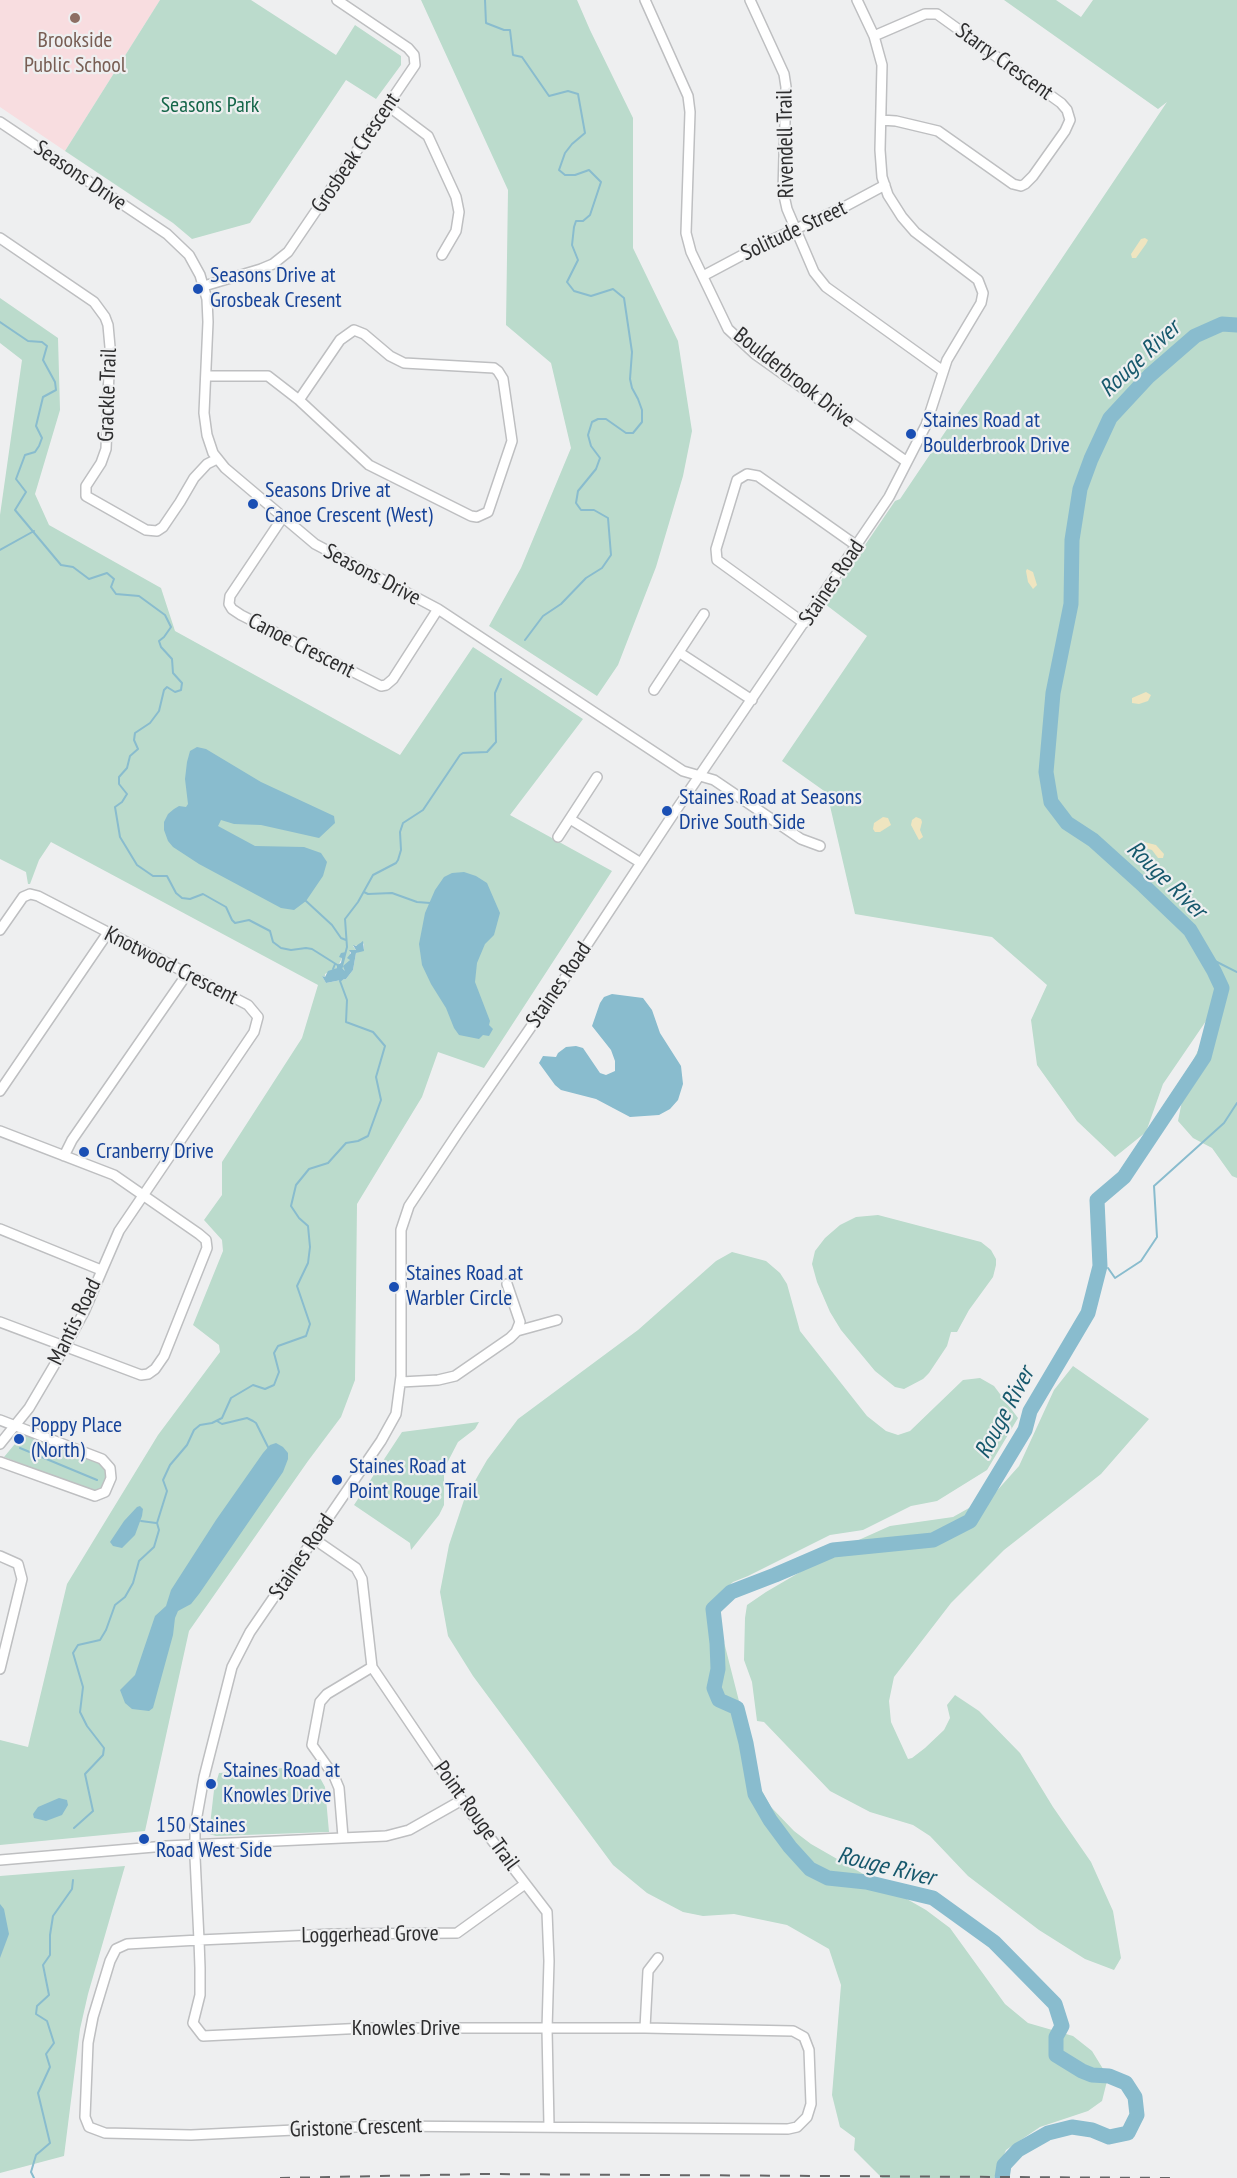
<!DOCTYPE html>
<style>
body{margin:0}
canvas{display:block;background:#eeeff0}
</style>
<canvas width="1237" height="2178"></canvas>
<script>
const g = document.querySelector('canvas').getContext('2d');
g.lineJoin = 'round';
function fillPath(path, color) {
  g.fillStyle = color;
  g.fill(path, 'evenodd');
}
function poly(rows) {
  const path = new Path2D();
  for (const r of rows) {
    path.moveTo(r[0], r[1]);
    for (let i = 2; i < r.length; i += 2) path.lineTo(r[i], r[i + 1]);
  }
  return path;
}
function strokePath(path, color, width, dash) {
  g.strokeStyle = color;
  g.lineWidth = width;
  g.lineCap = dash ? 'butt' : 'round';
  g.setLineDash(dash || []);
  g.stroke(path);
}
function drawText(font, color, halo, rows, align = 'center') {
  g.font = font + ' "PT Sans Narrow",sans-serif';
  g.lineWidth = 4.5;
  g.setLineDash([]);
  g.textBaseline = 'middle';
  g.strokeStyle = halo;
  g.fillStyle = color;
  for (const [text, x, y, turn = 0] of rows) {
    g.save();
    g.translate(x, y);
    g.rotate((+turn || 0) * Math.PI / 180);
    g.textAlign = isNaN(turn) ? turn : align;
    if (halo) g.strokeText(text, 0, 0);
    g.fillText(text, 0, 0);
    g.restore();
  }
}
const education = poly([
 [0,0,160,0,65,151,0,107]
]);
const green = poly([
 [160,0,251,0,336,55,355,25,401,56,401,65,376,99,346,80,250,223,192,239,173,223,65,151],
 [421,0,577,0,590,30,633,118,633,248,678,341,692,431,683,476,656,567,618,665,597,696,489,626,521,568,571,448,551,363,506,325,508,190],
 [1004,0,1056,0,1081,17,1093,0,1237,0,1237,1178,1232,1176,1212,1148,1193,1138,1178,1121,1188,1071,1210,1026,1219,1002,1163,1084,1146,1132,1115,1157,1077,1121,1037,1065,1031,1020,1047,985,992,937,855,914,827,793,782,761,867,636,825,604,895,501,900,499,1167,102,1158,109],
 [0,298,58,338,60,410,35,494,49,525,161,588,175,631,400,755,473,647,583,719,510,815,612,871,484,1068,438,1052,422,1097,357,1204,355,1380,341,1417,308,1461,189,1631,145,1831,0,1845,0,1740,28,1747,67,1584,158,1435,220,1352,219,1345,193,1325,223,1251,222,1240,204,1220,222,1195,222,1162,302,1038,318,985,51,842,39,860,30,884,28,884,26,872,0,859,0,515,22,360,0,343],
 [361,942,364,944,364,949,356,953,353,970,346,979,326,983,322,976,325,977,325,974,337,968,345,952,341,967,345,971,350,960,350,950,356,950,353,946,360,945],
 [878,1215,981,1242,991,1250,996,1259,996,1265,993,1277,969,1310,957,1332,951,1332,947,1346,929,1373,923,1379,904,1389,895,1387,875,1371,841,1330,830,1312,817,1282,812,1264,815,1251,825,1238,840,1225,856,1217],
 [732,1252,766,1261,780,1273,787,1284,800,1331,867,1416,886,1431,898,1435,910,1431,963,1380,980,1378,994,1386,1018,1418,987,1470,937,1501,911,1506,863,1530,830,1535,748,1576,733,1582,725,1589,719,1603,718,1627,725,1646,742,1713,753,1775,771,1807,794,1831,811,1844,926,1910,950,1928,1005,2004,1028,2023,1073,2036,1092,2051,1108,2077,1102,2101,1088,2111,1040,2127,1006,2150,994,2178,882,2178,854,2150,855,2138,840,2127,832,2095,841,1985,829,1949,787,1925,734,1914,703,1916,683,1912,647,1893,613,1865,473,1676,448,1636,440,1592,449,1545,464,1500,487,1460,518,1419,638,1330,716,1261],
 [1073,1366,1149,1419,1101,1474,1004,1550,951,1603,894,1677,889,1701,891,1722,908,1759,912,1758,925,1748,944,1730,950,1718,947,1705,955,1695,979,1711,1020,1753,1053,1807,1091,1862,1113,1911,1121,1958,1114,1970,1085,1959,1039,1930,968,1876,930,1836,913,1825,870,1812,830,1791,764,1722,757,1721,752,1682,744,1660,745,1618,747,1605,766,1592,843,1547,890,1526,953,1517,994,1494,1019,1466,1054,1390],
 [479,1422,475,1429,458,1442,444,1469,444,1505,439,1515,411,1550,410,1543,354,1505,402,1432],
 [24,1433,103,1463,109,1473,107,1482,100,1490,94,1492,4,1457],
 [309,1766,319,1776,325,1787,329,1832,216,1836,209,1834,214,1790,219,1773],
 [125,1866,88,1994,80,2029,64,2156,0,2173,0,1876]
]);
const sand = poly([
 [1145,238,1148,240,1146,244,1136,258,1132,258,1131,254,1141,239],
 [1027,569,1033,572,1037,585,1033,589,1028,582,1026,571],
 [1146,692,1151,695,1148,701,1139,704,1132,703,1132,698],
 [883,817,888,818,891,825,880,832,875,832,873,829,874,823],
 [916,817,921,819,922,822,920,830,923,837,919,840,911,825,912,820],
 [1144,842,1156,845,1164,854,1163,858,1158,858,1152,850,1142,847,1141,845]
]);
const water = poly([
 [197,747,206,749,261,782,334,816,335,823,319,838,261,825,234,824,221,820,218,826,255,846,304,847,321,853,327,862,323,876,306,901,294,910,281,908,199,864,173,847,168,841,164,830,164,822,168,814,174,809,179,806,186,807,188,804,185,779,187,762,190,751],
 [464,872,476,876,487,883,500,913,494,935,485,944,477,963,475,982,490,1021,489,1025,493,1029,489,1036,483,1035,479,1039,459,1035,454,1028,446,1008,431,984,422,965,419,944,425,913,435,890,444,877,452,873],
 [363,941,364,951,356,953,353,970,346,979,326,983,322,976,325,977,328,971,337,968,337,965,341,963,342,958,339,957,341,953,346,952,341,967,345,971,343,966,350,960,347,958,351,953,349,950,356,950,353,945,356,946],
 [612,994,643,998,652,1010,660,1033,681,1066,683,1084,678,1100,670,1109,659,1115,630,1117,596,1099,561,1090,555,1085,539,1063,543,1056,556,1057,558,1053,566,1047,576,1046,583,1048,600,1073,606,1075,615,1071,615,1061,611,1050,592,1026,600,1003,604,997],
 [276,1443,283,1447,288,1453,288,1459,283,1472,199,1594,191,1604,178,1611,175,1618,173,1635,153,1708,149,1711,132,1709,125,1703,120,1690,135,1675,155,1616,166,1606,171,1590,216,1520,263,1453,270,1445],
 [140,1506,143,1509,142,1516,135,1535,122,1548,113,1546,110,1542,124,1521,137,1507],
 [59,1798,67,1800,68,1805,62,1815,46,1821,34,1818,33,1814,38,1807],
 [0,1904,4,1909,9,1934,0,1958]
]);
const stream = poly([
 [485,0,486,23,504,30,510,30,513,55,522,57,549,96,568,91,578,94,585,133,572,144,565,153,559,170,565,175,575,175,589,170,601,182,590,215,583,221,576,221,574,227,572,245,578,260,567,282,574,291,591,296,613,289,624,298,632,352,630,379,632,388,638,399,642,410,642,422,633,433,626,433,606,419,598,419,592,422,588,435,591,446,600,458,596,469,578,491,576,503,581,510,594,510,608,518,611,555,602,568,586,578,561,604,543,616,525,640],
 [0,322,28,341,42,342,47,346,43,360,55,382,56,390,43,397,36,426,42,438,39,446,35,452,25,455,16,479,26,492,15,510,61,565,73,567,89,579,107,573,114,579,111,587,116,594,139,596,165,615,171,627,164,637,159,641,161,647,172,659,173,673,182,683,181,690,175,692,167,687,164,690,159,711,150,723,135,733,134,740,138,749,130,756,127,768,119,777,119,784,127,794,122,802,115,807,120,837,137,865,153,876,167,876,176,893,182,898,190,899,203,894,226,907,232,920,235,923,249,920,270,931,273,942,281,948,291,950,306,948,312,949,339,966],
 [0,550,34,531],
 [364,892,368,894,392,893,417,902,430,903],
 [306,901,332,925,341,938,346,940],
 [1215,961,1237,972],
 [333,969,335,964],
 [341,970,347,947,345,919,358,902,373,875,396,863,398,860,401,850,400,832,403,823,423,810,460,755,463,753,487,752,496,742,495,693,501,679],
 [1108,1268,1115,1278,1141,1261,1157,1237,1154,1186,1224,1123,1237,1103],
 [217,1421,222,1424,247,1418,253,1421,256,1423,268,1447],
 [20,1448,97,1480],
 [141,1521,156,1523],
 [74,1828,93,1811,85,1774,103,1755,104,1748,87,1726,80,1712,83,1687,73,1653,78,1645,100,1640,106,1630,115,1605,125,1597,133,1583,139,1561,154,1547,159,1530,157,1523,167,1491,163,1480,170,1465,187,1445,194,1430,200,1425,212,1423,222,1418,231,1398,253,1385,265,1389,274,1385,279,1372,274,1353,278,1346,306,1336,310,1324,297,1286,308,1263,310,1247,308,1226,299,1218,291,1206,296,1185,309,1169,328,1163,346,1143,358,1141,368,1136,381,1100,376,1077,385,1046,373,1032,346,1022,347,1000,340,981,342,979],
 [34,2178,31,2172,36,2155,50,2143,38,2093,50,2067,46,2054,54,2043,47,2021,36,2014,37,2006,49,1995,43,1965,50,1955,50,1935,53,1916,72,1889,73,1880]
]);
const river = poly([
 [1002,2178,1004,2165,1018,2150,1048,2133,1072,2127,1092,2130,1109,2137,1128,2133,1137,2115,1135,2097,1126,2083,1109,2076,1092,2075,1082,2071,1056,2055,1056,2037,1062,2026,1055,2004,994,1942,933,1898,866,1882,828,1878,810,1869,790,1847,770,1820,755,1794,746,1743,737,1708,719,1700,714,1688,718,1669,717,1643,713,1609,731,1592,775,1575,833,1550,933,1540,970,1521,1025,1430,1030,1411,1088,1313,1100,1266,1097,1200,1124,1177,1204,1057,1222,988,1214,971,1190,930,1144,886,1093,840,1067,823,1051,802,1046,772,1053,693,1071,604,1072,540,1080,489,1091,459,1110,418,1149,376,1195,336,1222,324,1237,325]
]);
const minor = poly([
 [645,0,688,96,690,112,686,233,691,252,728,329,755,354,907,462],
 [750,0,784,74,786,87,783,191,787,209,814,272,826,287,943,371],
 [874,36,925,14,937,14,1061,103,1067,110,1070,120,1065,131,1033,176,1025,184,1021,186,1013,184,938,131,896,121,881,120],
 [388,106,428,136,456,197,459,212,456,231,442,255],
 [0,122,167,234,189,255,200,275,207,299,208,322,204,413,207,435,213,453,225,468,315,544,438,609,683,771,714,780,801,839,820,846],
 [0,238,94,302,105,317,108,325,110,347,106,449,101,463,86,486,86,496,146,530,157,531,163,527,180,502,194,478,207,464,217,459],
 [703,276,765,243,844,207,885,185],
 [204,286,261,269,273,264,288,252,415,65,414,55,408,48,337,0],
 [206,376,268,376,299,400,369,465,471,516,477,517,488,512,512,441,503,379,498,371,494,368,404,363,390,356,364,334,354,330,340,340,299,400],
 [283,517,230,596,229,604,232,609,241,615,381,686,386,685,393,679,438,609],
 [804,623,717,560,716,549,737,480,747,474,758,476,857,546],
 [680,653,752,700],
 [654,690,704,614],
 [570,819,641,863],
 [558,837,597,777],
 [0,930,23,897,30,894,38,896,248,1005,258,1017,254,1032,119,1231,84,1312,65,1347,29,1408,0,1444],
 [0,1091,107,934],
 [0,1131,114,1175,199,1234,206,1240,207,1248,164,1356,155,1369,148,1374,141,1375,0,1322],
 [64,1156,72,1140,187,974],
 [0,1229,101,1270],
 [517,1331,557,1320],
 [401,1382,438,1380,455,1376,510,1338,516,1332,520,1322,507,1284],
 [0,1420,102,1459,110,1468,111,1478,105,1492,95,1496,0,1462],
 [314,1539,356,1568,362,1579,372,1667,468,1809,547,1912,549,1961,547,2029,549,2126],
 [0,1556,18,1564,22,1579,0,1669],
 [343,1837,339,1788,334,1776,312,1745,320,1702,327,1694,372,1667],
 [0,1860,166,1846,386,1836,409,1830,462,1800],
 [525,1884,457,1933,333,1934,199,1940,127,1944,116,1949,110,1961,93,2017,88,2043,85,2117,89,2127,105,2133,191,2135,377,2126,788,2129,797,2127,807,2117,811,2104,809,2050,804,2037,793,2031,645,2028,366,2028,203,2036,193,2023,200,1995,200,1968,199,1940,195,1857,195,1827,204,1777,232,1667,250,1632,381,1441,396,1414,401,1376,401,1230,409,1206,459,1131,571,969,672,816,889,497,926,425,947,360,981,303,983,293,978,280,915,232,902,217,888,195,882,177,880,150,882,65,874,36,857,0],
 [645,2028,648,1971,658,1958]
]);
const rail = poly([
 [280,2178,482,2174,1176,2178]
]);
const markers = [
 [75,18,6,"#8d6e63"],
 [198,289,6,"#1a4fb4"],
 [911,434,6,"#1a4fb4"],
 [253,504,6,"#1a4fb4"],
 [667,811,6,"#1a4fb4"],
 [84,1152,6,"#1a4fb4"],
 [394,1287,6,"#1a4fb4"],
 [19,1439,6,"#1a4fb4"],
 [337,1480,6,"#1a4fb4"],
 [211,1784,6,"#1a4fb4"],
 [144,1839,6,"#1a4fb4"]
];
const educationNames = [
 ["Brookside",75,41],
 ["Public School",75,66]
];
const streetNames = [
 ["Starry Crescent",1004,62,36],
 ["Rivendell Trail",786,144,-91],
 ["Grosbeak Crescent",356,153,-56],
 ["Seasons Drive",80,176,34],
 ["Solitude Street",794,231,-25],
 ["Boulderbrook Drive",794,378,38],
 ["Grackle Trail",108,395,-88],
 ["Seasons Drive",372,575,28],
 ["Staines Road",832,583,-56],
 ["Canoe Crescent",301,646,27],
 ["Knotwood Crescent",171,966,27],
 ["Staines Road",559,985,-56],
 ["Mantis Road",75,1322,-64],
 ["Staines Road",302,1557,-56],
 ["Point Rouge Trail",476,1816,54],
 ["Loggerhead Grove",370,1935,-1],
 ["Knowles Drive",406,2029],
 ["Gristone Crescent",356,2128,-2]
];
const parkNames = [
 ["Seasons Park",210,106]
];
const transitNames = [
 ["Seasons Drive at",210,276],
 ["Grosbeak Cresent",210,301],
 ["Staines Road at",923,421],
 ["Boulderbrook Drive",923,446],
 ["Seasons Drive at",265,491],
 ["Canoe Crescent (West)",265,516],
 ["Staines Road at Seasons",679,798],
 ["Drive South Side",679,823],
 ["Cranberry Drive",96,1152],
 ["Staines Road at",406,1274],
 ["Warbler Circle",406,1299],
 ["Poppy Place",31,1426],
 ["(North)",31,1451],
 ["Staines Road at",349,1467],
 ["Point Rouge Trail",349,1492],
 ["Staines Road at",223,1771],
 ["Knowles Drive",223,1796],
 ["150 Staines",156,1826],
 ["Road West Side",156,1851]
];
const waterNames = [
 ["Rouge River",1140,359,-43],
 ["Rouge River",1166,880,44],
 ["Rouge River",1005,1413,-62],
 ["Rouge River",886,1867,14]
];
fillPath(education, '#f8dde0');
fillPath(green, '#bbdbcc');
fillPath(sand, '#efe5c0');
fillPath(water, '#89bcce');
strokePath(stream, '#89bcce', 2);
strokePath(river, '#89bcce', 15);
strokePath(minor, '#bebfc1', 12);
strokePath(minor, '#fff', 9);
strokePath(rail, '#666667', 2, [10, 10]);
for (const [x, y, r, color] of markers) {
  const dot = new Path2D();
  dot.arc(x, y, r, 0, 2 * Math.PI);
  g.fillStyle = color;
  g.fill(dot);
  strokePath(dot, '#eeeff0', 2);
}
drawText('22px', '#785e54', '#eeeff0', educationNames);
drawText('22px', '#2d2d2e', '#eeeff0', streetNames);
drawText('22px', '#156649', '#eeeff0', parkNames);
drawText('22px', '#164399', '#eeeff0', transitNames, 'left');
drawText('italic 24px', '#16586c', '#eeeff0', waterNames);
</script>
